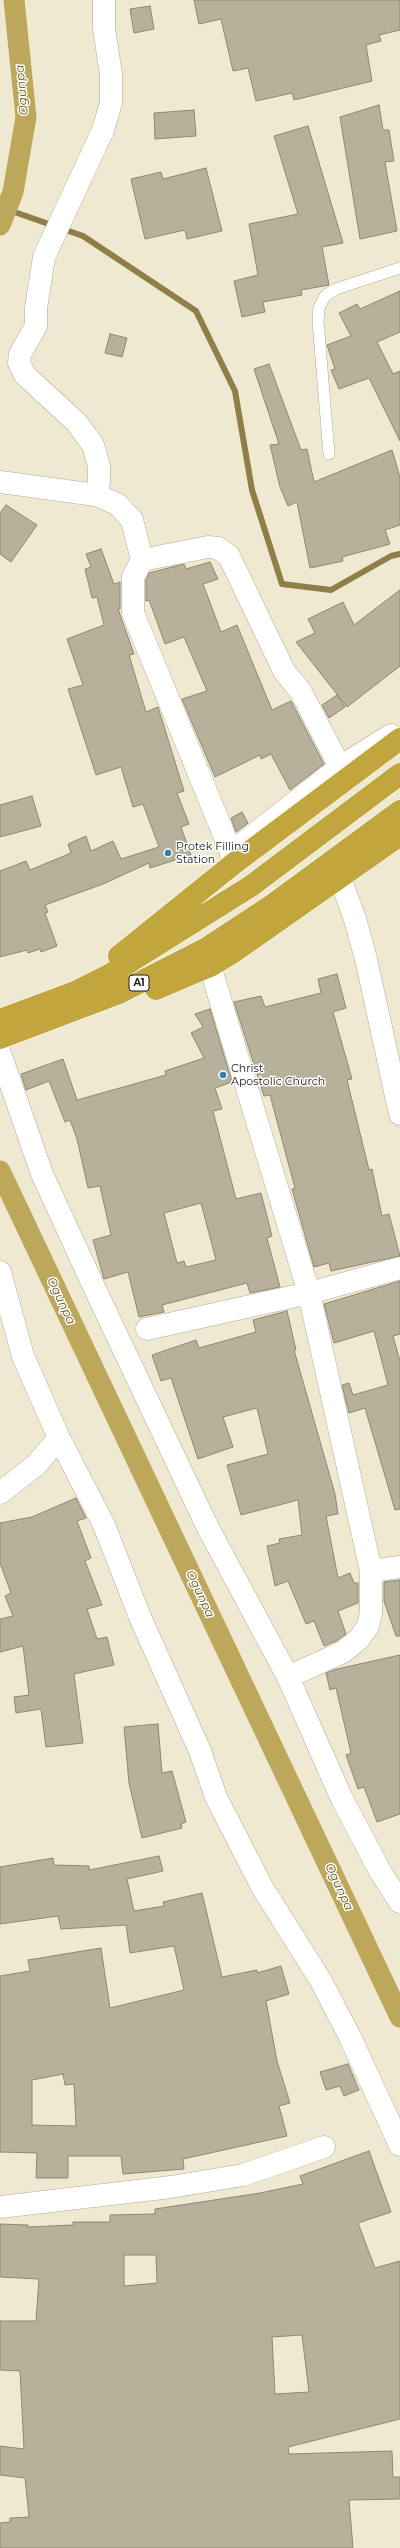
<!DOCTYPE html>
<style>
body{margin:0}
canvas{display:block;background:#efe9d2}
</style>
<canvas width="400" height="2548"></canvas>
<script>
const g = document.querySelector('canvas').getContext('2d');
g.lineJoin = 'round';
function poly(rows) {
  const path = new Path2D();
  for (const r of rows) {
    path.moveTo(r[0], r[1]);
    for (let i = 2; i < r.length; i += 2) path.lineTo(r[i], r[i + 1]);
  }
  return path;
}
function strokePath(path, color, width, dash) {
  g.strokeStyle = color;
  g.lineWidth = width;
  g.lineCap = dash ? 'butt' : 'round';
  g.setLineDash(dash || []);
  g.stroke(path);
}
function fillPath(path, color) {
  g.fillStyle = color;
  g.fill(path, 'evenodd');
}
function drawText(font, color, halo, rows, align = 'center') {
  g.font = font + ' Montserrat,sans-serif';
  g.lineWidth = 3;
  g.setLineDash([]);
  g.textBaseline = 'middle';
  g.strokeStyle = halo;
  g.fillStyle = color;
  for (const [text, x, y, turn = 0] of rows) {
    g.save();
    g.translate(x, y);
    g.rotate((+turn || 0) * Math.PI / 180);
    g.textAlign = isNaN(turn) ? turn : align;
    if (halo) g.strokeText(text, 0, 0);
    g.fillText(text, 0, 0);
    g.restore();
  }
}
const stream = poly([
 [6,209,83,236,196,311,235,391,252,490,282,584,331,590,391,556,400,554]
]);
const canal = poly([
 [0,225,13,192,26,117,14,0],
 [0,1171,400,2017]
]);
const building = poly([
 [194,0,400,0,400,30,379,35,381,41,366,45,372,81,294,100,292,93,256,101,248,68,233,71,221,19,199,24,194,0],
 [150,6,154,29,134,33,130,9,150,6],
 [379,105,383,130,389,130,394,161,385,162,397,231,360,239,340,117,379,105],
 [194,110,196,136,155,139,154,113,194,110],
 [308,126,343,243,322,247,329,285,301,290,302,295,263,302,265,312,242,317,234,281,258,275,249,224,298,214,274,136,308,126],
 [206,168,222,231,187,239,185,230,145,239,131,179,161,172,163,179,206,168],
 [400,291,400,332,377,342,393,374,400,371,400,441,369,378,339,389,331,370,335,369,327,345,351,336,339,313,357,304,360,309,400,291],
 [110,334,127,338,122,357,105,353,110,334],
 [269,364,301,450,307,449,314,482,392,450,400,477,400,525,385,530,390,544,342,557,343,561,310,568,297,502,288,506,280,487,270,445,279,444,254,369,269,364],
 [6,505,37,525,11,562,0,554,0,513,6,505],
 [101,549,114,584,120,582,120,609,118,609,134,654,129,655,146,712,158,707,184,791,177,793,189,824,181,827,191,855,150,868,149,863,103,884,45,905,48,912,45,913,57,946,41,952,40,949,28,953,27,950,0,957,0,871,26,861,30,870,71,853,68,844,86,836,91,851,113,841,121,859,159,847,143,804,133,807,121,767,96,775,68,689,83,685,67,639,104,625,97,597,92,598,85,569,91,567,86,554,101,549],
 [210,562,218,579,203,584,221,632,237,625,272,710,291,701,324,764,290,790,271,754,261,759,260,755,215,777,182,699,207,691,184,637,165,644,149,600,146,601,146,580,149,573,184,564,186,569,210,562],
 [400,590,400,666,347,707,296,642,315,633,308,619,343,602,354,625,400,590],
 [337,695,345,707,329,718,322,705,337,695],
 [32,796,41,826,0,837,0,805,32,796],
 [242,812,248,823,236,832,231,818,242,812],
 [337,974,346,1008,333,1012,352,1079,347,1080,369,1170,372,1169,382,1216,389,1214,400,1256,331,1271,329,1263,314,1267,292,1189,295,1188,270,1095,264,1096,234,1002,261,996,265,1007,321,993,318,979,337,974],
 [210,1009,232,1082,215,1088,222,1109,213,1111,236,1199,261,1193,272,1236,267,1238,280,1287,250,1293,247,1283,162,1305,164,1312,139,1317,128,1272,104,1279,93,1240,111,1235,100,1186,88,1188,77,1139,70,1120,65,1122,49,1081,26,1090,21,1074,63,1059,77,1100,166,1075,165,1071,204,1058,191,1033,203,1027,195,1014,210,1009],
 [201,1203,216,1260,186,1267,184,1261,177,1263,164,1213,201,1203],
 [400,1281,400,1334,393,1336,400,1361,400,1509,395,1510,365,1408,349,1413,342,1385,349,1383,353,1395,388,1385,374,1331,334,1343,324,1304,400,1281],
 [287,1311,296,1350,294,1350,335,1494,338,1514,326,1516,338,1578,350,1573,354,1583,358,1583,358,1603,338,1611,346,1634,336,1641,324,1646,314,1621,306,1624,288,1581,275,1586,267,1546,280,1543,279,1539,302,1535,298,1500,241,1515,227,1465,268,1454,257,1408,223,1417,233,1447,198,1459,171,1378,161,1381,152,1355,196,1340,199,1348,256,1332,253,1320,287,1311],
 [76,1498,86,1518,77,1521,91,1558,85,1561,102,1605,87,1609,97,1639,107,1637,114,1665,74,1674,83,1743,46,1747,41,1709,16,1713,14,1697,29,1695,23,1646,0,1652,0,1619,13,1616,5,1596,11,1593,0,1563,0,1523,32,1517,76,1498],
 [400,1580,400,1636,396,1636,384,1601,384,1582,400,1580],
 [400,1655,400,1814,377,1822,364,1787,358,1789,346,1755,351,1753,336,1688,330,1690,326,1673,337,1669,400,1655],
 [158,1724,162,1773,172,1771,186,1822,181,1824,182,1828,142,1838,129,1783,124,1727,158,1724],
 [159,1856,163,1871,127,1879,134,1911,164,1906,163,1902,202,1893,222,1977,257,1970,257,1973,281,1966,289,1994,266,2001,277,2061,290,2103,279,2106,287,2136,183,2159,184,2169,123,2174,121,2156,68,2156,68,2178,36,2178,37,2153,0,2152,0,1976,30,1971,28,1960,101,1948,110,2008,184,1990,174,1946,130,1953,126,1925,61,1929,58,1916,0,1924,0,1867,53,1858,54,1865,89,1866,89,1870,159,1856],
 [63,2074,65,2085,74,2084,76,2126,32,2125,32,2080,63,2074],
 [348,2064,359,2090,344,2096,340,2086,326,2090,320,2072,348,2064],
 [369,2151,391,2212,358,2223,375,2268,400,2261,400,2419,288,2447,289,2454,392,2451,393,2477,400,2477,400,2499,349,2500,353,2548,0,2548,0,2523,10,2522,10,2518,29,2517,25,2478,0,2475,0,2446,24,2449,20,2371,0,2370,0,2321,36,2321,39,2279,0,2277,0,2224,28,2225,28,2227,73,2225,73,2222,110,2222,110,2215,155,2214,155,2209,260,2193,303,2184,300,2176,369,2151],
 [124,2255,156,2255,157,2283,124,2286,124,2255],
 [302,2335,309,2392,275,2394,272,2337,302,2335]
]);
const lane = poly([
 [329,454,318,321,319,308,325,296,336,289,400,268]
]);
const street = poly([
 [0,482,96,495,117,504,132,520,142,560],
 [96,495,99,482,99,466,93,445,76,422,25,375,19,363,20,354,36,326,36,308,44,257,103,130,111,103,111,74,104,29,104,0],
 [242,844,340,767,391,735],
 [232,865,231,852,133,613,133,577,142,560,208,547,218,548,229,556,284,671,301,692,340,767],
 [340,878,355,919,366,959,400,1114],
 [210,966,309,1293,371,1571,371,1613,368,1626,359,1639,343,1652,288,1677],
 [0,1053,42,1174,94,1287,208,1528,288,1677,342,1799,381,1873,400,1902],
 [0,1272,23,1356,59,1438,104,1525,140,1617,200,1751,216,1797,262,1887,321,1981,349,2035,400,2145],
 [147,1329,309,1293,400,1268],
 [0,1493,36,1465,59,1438],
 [371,1571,400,1567],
 [0,2207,171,2187,243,2175,324,2147]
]);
const highway = poly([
 [119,956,232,865,400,739],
 [156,989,210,966,232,953,400,835],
 [0,1020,75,992,109,975,251,886,400,774],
 [0,1038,119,993,207,948,268,908,400,811]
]);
const markers = [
 [168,853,4,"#357db1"],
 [223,1075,4,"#357db1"]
];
const shields = [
 [139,983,20]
];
const shieldNames = [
 ["A1",139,983]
];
const poiNames = [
 ["Protek Filling",176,847],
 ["Station",176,860],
 ["Christ",231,1069],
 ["Apostolic Church",231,1082]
];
const waterNames = [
 ["Ogunpa",22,90,-95],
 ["Ogunpa",61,1301,65],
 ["Ogunpa",200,1594,65],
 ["Ogunpa",339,1887,65]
];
strokePath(stream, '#8f7e47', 6);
strokePath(canal, '#bda75b', 21);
fillPath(building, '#b7b19b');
strokePath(building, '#8e8873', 1);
strokePath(lane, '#b2ab96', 12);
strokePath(street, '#b2ab96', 23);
strokePath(highway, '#fff', 23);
strokePath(lane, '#fff', 11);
strokePath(street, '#fff', 22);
strokePath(highway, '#c1a53d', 22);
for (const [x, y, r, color] of markers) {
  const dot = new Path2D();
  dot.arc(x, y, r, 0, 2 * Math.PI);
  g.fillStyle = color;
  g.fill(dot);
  strokePath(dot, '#fff', 1.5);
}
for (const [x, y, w] of shields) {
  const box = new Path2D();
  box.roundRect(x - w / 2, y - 8, w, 16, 3);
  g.fillStyle = '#fff';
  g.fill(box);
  strokePath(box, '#232018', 1);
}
drawText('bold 10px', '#232018', null, shieldNames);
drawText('11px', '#232018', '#fff', poiNames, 'left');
drawText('italic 12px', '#635319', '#fff', waterNames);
</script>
